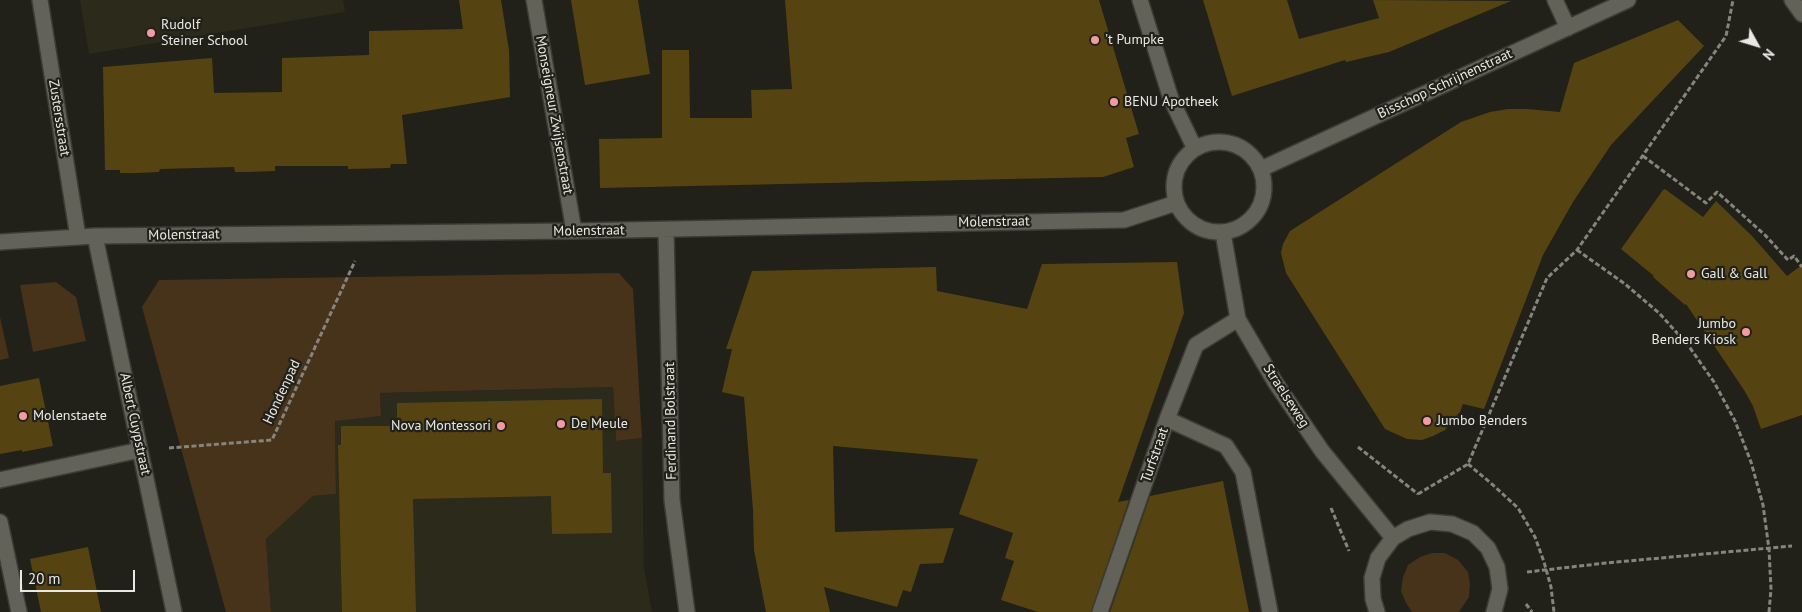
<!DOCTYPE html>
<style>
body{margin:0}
#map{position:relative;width:1802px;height:612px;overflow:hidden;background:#212119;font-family:"PT Sans",sans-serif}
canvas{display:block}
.north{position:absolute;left:1732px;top:20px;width:50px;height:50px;-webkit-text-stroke:4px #212119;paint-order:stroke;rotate:129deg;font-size:14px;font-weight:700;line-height:20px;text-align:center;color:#e9e9e3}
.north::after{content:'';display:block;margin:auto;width:18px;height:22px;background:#e9e9e3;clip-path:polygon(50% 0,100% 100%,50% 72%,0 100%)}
.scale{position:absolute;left:20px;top:570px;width:115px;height:22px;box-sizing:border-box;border:2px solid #e9e9e3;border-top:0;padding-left:6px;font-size:15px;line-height:18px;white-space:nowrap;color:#e9e9e3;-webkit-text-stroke:4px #212119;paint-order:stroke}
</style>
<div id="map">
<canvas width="1802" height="612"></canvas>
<div class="north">N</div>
<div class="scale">20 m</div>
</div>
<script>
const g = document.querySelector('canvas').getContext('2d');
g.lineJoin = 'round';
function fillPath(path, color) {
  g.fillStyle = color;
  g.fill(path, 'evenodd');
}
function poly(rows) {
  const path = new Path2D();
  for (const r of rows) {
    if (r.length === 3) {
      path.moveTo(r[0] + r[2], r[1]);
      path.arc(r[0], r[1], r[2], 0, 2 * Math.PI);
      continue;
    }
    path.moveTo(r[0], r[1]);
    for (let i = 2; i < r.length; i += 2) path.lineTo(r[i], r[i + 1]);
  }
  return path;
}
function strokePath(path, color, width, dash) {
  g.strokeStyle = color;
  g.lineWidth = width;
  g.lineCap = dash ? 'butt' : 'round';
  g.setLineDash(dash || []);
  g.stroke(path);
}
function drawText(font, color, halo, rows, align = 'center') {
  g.font = font + ' "PT Sans",sans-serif';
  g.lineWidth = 4.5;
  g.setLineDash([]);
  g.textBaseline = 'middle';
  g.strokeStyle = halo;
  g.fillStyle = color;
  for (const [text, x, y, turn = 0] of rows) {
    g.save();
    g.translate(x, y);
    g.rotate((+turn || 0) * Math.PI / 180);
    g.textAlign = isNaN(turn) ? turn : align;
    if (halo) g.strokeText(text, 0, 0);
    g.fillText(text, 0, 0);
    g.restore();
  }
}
const built = poly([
 [80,0,343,0,345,12,89,54],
 [613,387,616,441,642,438,644,568,652,612,271,612,266,539,313,496,336,494,335,420,381,415,380,393]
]);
const green = poly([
 [619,273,633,289,642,438,616,441,613,387,380,393,381,416,335,421,336,494,313,496,266,539,271,612,226,612,142,307,159,280],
 [56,282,76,297,86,341,33,352,20,285],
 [0,317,9,358,0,360],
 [1432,553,1445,553,1458,560,1468,572,1470,584,1469,597,1459,612,1412,612,1406,603,1401,591,1403,577,1408,565,1420,557]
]);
const building = poly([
 [459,0,501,0,509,50,510,97,402,115,407,164,391,164,390,168,348,169,348,166,275,166,275,171,248,172,235,172,234,167,160,169,159,172,137,173,120,173,120,170,105,170,103,67,212,58,214,93,282,92,282,58,369,55,369,31,463,29],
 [571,0,638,0,650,74,585,85],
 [785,0,1099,0,1139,134,1126,138,1134,167,1103,177,600,188,599,139,662,138,662,50,689,50,690,118,752,118,751,90,792,89],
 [1203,0,1287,0,1299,39,1379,18,1373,0,1511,1,1389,52,1346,62,1345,60,1232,96],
 [1678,20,1704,46,1611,145,1573,202,1543,255,1484,409,1463,404,1460,412,1445,430,1433,436,1422,440,1407,439,1385,429,1286,273,1281,253,1283,244,1290,231,1461,122,1490,112,1508,109,1527,109,1560,112,1574,63],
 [1665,189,1703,217,1716,201,1753,237,1787,276,1802,265,1802,415,1761,429,1753,406,1744,390,1686,304,1685,305,1653,277,1654,276,1621,249,1663,190],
 [1177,262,1184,313,1118,502,1129,500,1091,612,1038,612,1001,600,1014,561,1005,558,1013,533,959,514,978,459,833,446,835,532,954,528,943,563,920,564,911,592,903,590,897,607,824,587,830,612,766,612,754,550,753,510,744,397,722,392,732,349,726,349,752,271,936,267,937,291,1027,309,1042,264],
 [39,378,53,446,22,452,22,450,0,454,0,386],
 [602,399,603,473,611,473,612,533,552,534,551,496,413,499,416,612,342,612,338,445,341,445,341,426,397,426,397,403],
 [1223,481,1249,612,1110,612,1150,496],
 [88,547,101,612,41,612,30,559]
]);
const path = poly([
 [1643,156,1706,203,1717,192,1765,235,1788,260,1794,256,1802,267],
 [1577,250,1625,284,1659,313,1688,345,1714,382,1735,421,1751,462,1763,505,1769,549,1771,589,1769,612],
 [1358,447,1418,494],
 [169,448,272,440,355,261],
 [1468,464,1493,485,1518,508,1535,537,1544,562,1551,587,1554,612],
 [1418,494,1468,464,1547,278,1577,250,1726,36,1733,0],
 [1331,508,1349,551],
 [1527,572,1606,563,1792,546],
 [1526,604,1532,612]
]);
const minor = poly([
 [40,0,78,237],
 [534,0,574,231],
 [1140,0,1171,99,1195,149],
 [1555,0,1568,28],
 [1792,0,1802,14],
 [1219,187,45],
 [1261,169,1628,0],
 [666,230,672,500,687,612],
 [1223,233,1238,319,1275,382,1322,451,1393,538],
 [95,236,174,612],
 [0,242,95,236,574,231,1124,220,1176,203],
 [1167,419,1226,446,1243,472,1270,612],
 [0,480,140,450],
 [0,522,19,612],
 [1100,612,1167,419,1196,345,1238,319],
 [1377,612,1373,599,1372,578,1378,558,1393,538,1408,529,1430,522,1452,524,1473,533,1488,548,1497,567,1500,589,1494,612]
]);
const markers = [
 [151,33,5,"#f49aa3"],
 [1095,40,5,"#f49aa3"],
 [1114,102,5,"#f49aa3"],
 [1691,274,5,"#f49aa3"],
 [1746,332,5,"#f49aa3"],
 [23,416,5,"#f49aa3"],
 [1427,421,5,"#f49aa3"],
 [561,424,5,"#f49aa3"],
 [501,426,5,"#f49aa3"]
];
const poiNames = [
 ["Rudolf",161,25],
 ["Steiner School",161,41],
 ["'t Pumpke",1105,40],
 ["BENU Apotheek",1124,102],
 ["Gall & Gall",1701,274],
 ["Jumbo",1736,324,"right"],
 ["Benders Kiosk",1736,340,"right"],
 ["Molenstaete",33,416],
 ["Jumbo Benders",1437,421],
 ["De Meule",571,424],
 ["Nova Montessori",491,426,"right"]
];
const streetNames = [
 ["Bisschop Schrijnenstraat",1445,84,-25],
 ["Monseigneur Zwijsenstraat",554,115,80],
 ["Zustersstraat",59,118,81],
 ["Molenstraat",994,222,-1],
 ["Molenstraat",589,231,-1],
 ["Molenstraat",184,235,-1],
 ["Hondenpad",282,392,-65],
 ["Straelseweg",1286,396,57],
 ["Ferdinand Bolstraat",671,421,-91],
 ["Albert Cuypstraat",135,424,78],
 ["Turfstraat",1155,455,-71]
];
fillPath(built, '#2b2a1b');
fillPath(green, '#47321a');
fillPath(building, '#564312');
strokePath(minor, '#3c3b35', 18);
strokePath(path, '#85857e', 3, [5, 2.5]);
strokePath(minor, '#636259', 15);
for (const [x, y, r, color] of markers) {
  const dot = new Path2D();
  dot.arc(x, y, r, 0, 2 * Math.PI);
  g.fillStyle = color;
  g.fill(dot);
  strokePath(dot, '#212119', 2);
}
drawText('14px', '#e9e9e3', '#212119', poiNames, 'left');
drawText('14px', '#e9e9e3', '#212119', streetNames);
</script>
